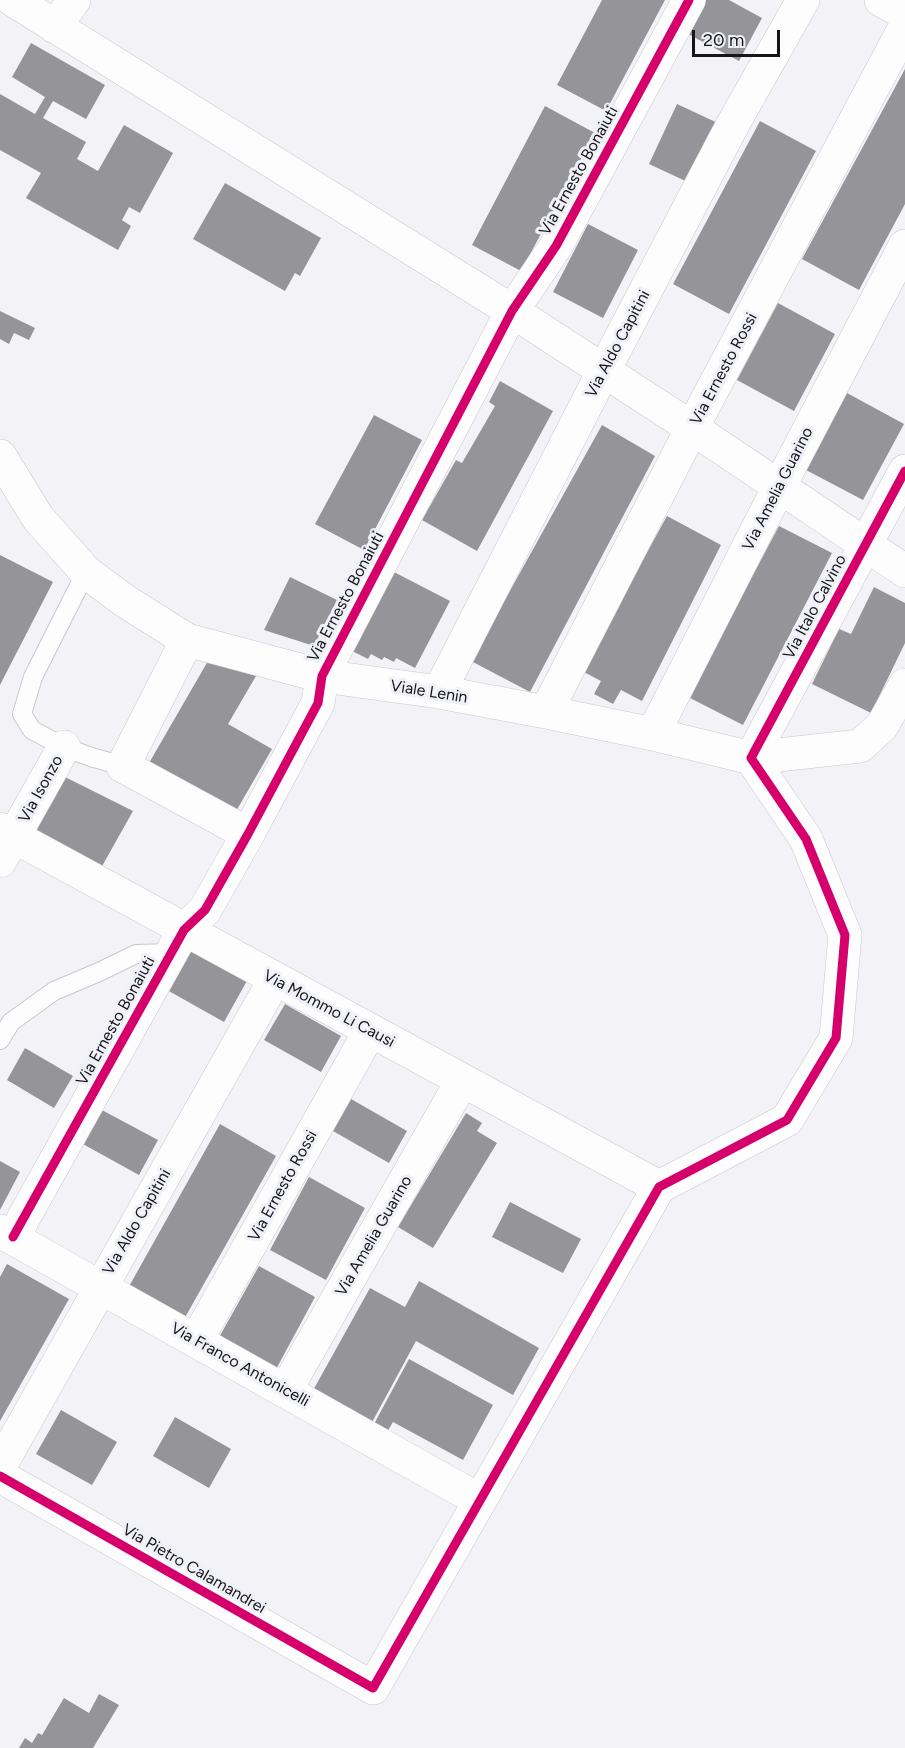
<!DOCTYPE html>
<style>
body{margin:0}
#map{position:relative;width:905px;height:1748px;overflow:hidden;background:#f2f2f7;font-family:Figtree,sans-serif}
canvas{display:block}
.scale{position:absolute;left:692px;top:30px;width:88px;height:27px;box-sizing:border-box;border:3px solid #161619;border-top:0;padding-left:8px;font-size:18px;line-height:21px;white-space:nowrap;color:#161619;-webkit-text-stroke:4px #f0f0f9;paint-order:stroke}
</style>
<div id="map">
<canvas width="905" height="1748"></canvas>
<div class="scale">20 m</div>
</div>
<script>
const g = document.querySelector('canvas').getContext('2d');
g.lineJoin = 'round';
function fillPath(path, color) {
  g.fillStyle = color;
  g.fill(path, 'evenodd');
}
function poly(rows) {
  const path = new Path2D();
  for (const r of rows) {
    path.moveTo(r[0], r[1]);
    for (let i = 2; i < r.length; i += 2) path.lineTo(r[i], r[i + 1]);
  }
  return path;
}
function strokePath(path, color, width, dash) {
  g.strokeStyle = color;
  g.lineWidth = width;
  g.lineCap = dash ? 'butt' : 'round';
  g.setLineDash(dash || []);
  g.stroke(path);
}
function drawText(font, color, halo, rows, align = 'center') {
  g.font = font + ' Figtree,sans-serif';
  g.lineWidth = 6;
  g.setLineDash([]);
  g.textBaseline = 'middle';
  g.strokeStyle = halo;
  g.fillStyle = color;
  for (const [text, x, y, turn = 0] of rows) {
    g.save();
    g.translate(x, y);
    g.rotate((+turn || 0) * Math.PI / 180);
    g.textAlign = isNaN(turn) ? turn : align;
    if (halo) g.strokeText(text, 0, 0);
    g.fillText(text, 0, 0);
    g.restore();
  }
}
const building = poly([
 [602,0,665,0,606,111,557,85],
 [706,0,729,0,762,18,739,61,688,34],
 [31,43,105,85,86,119,53,101,43,118,86,142,77,159,98,171,124,125,173,153,140,213,129,207,122,220,131,226,118,250,26,198,41,173,0,150,0,94,35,114,45,97,12,77],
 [905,69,905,204,859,290,802,259],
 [677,104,722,125,694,185,649,164],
 [545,106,595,133,521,271,472,245],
 [760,121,816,151,729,314,673,284],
 [225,183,321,238,300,276,295,273,285,291,193,239],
 [588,224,638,250,603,318,553,292],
 [778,303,835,334,794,411,737,380],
 [0,311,35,328,29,340,14,333,9,344,0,339],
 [500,381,553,411,477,551,422,520,456,460,462,463,495,406,489,402],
 [847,393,904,424,863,500,806,470],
 [374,415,422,440,364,550,315,524],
 [602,425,655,456,530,692,471,661],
 [667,516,721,545,642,701,621,690,613,704,594,694,601,681,582,671],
 [779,526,832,553,743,725,688,697],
 [0,555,53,582,0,685],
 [392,571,450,601,415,668,396,658,394,662,384,657,382,660,371,654,368,659,350,650],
 [290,577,337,600,314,646,264,630],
 [874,587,905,603,905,643,871,713,812,684,839,629,851,634],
 [208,661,256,676,228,724,272,749,235,813,149,763],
 [63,776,133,811,101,868,33,831],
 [191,947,248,979,224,1022,167,990],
 [285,1004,341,1036,321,1072,264,1040],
 [25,1048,73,1076,54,1108,7,1080],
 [351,1099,407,1131,389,1163,333,1131],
 [100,1109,158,1140,139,1175,81,1143],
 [466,1113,482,1123,477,1131,497,1143,433,1248,398,1227],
 [220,1124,276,1156,183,1321,127,1290],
 [0,1161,20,1172,0,1210],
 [309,1177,365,1208,326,1280,270,1250],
 [510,1202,581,1239,563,1273,492,1237],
 [7,1264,69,1299,0,1421,0,1277],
 [259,1266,315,1297,274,1373,217,1341],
 [419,1281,539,1348,513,1395,416,1341,370,1426,311,1394,370,1288,405,1307],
 [409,1359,493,1405,463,1460,393,1422,387,1432,374,1424],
 [61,1410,117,1442,92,1485,36,1454],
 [175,1417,231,1449,209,1488,153,1456],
 [99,1694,119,1705,93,1748,19,1748,25,1738,32,1743,38,1733,42,1735,64,1698,89,1713]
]);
const lane = poly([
 [86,572,33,677,22,714,32,730,64,747,91,757,123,766],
 [0,1040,11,1022,54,991,99,972,136,954,171,953]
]);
const street = poly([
 [13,0,512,311,692,428,905,571],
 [881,0,905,13],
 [55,27,74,0],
 [0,456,38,518,86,572,125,601,187,640,322,676,439,692,546,712,653,734,751,758,860,746,882,726,905,685],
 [187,640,123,766,248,834],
 [439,692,603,372,733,124,803,0],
 [546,712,692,428,905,27],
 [653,734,779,487,905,246],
 [0,829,659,1187],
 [0,861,64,747],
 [0,1231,479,1500],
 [13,1237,184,930,205,910,248,834,318,703,322,676,512,311,556,246,689,0],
 [196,1341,370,1031],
 [285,1391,462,1081],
 [0,1466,275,979],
 [0,1476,373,1688,659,1187,787,1120,836,1038,845,935,806,839,751,758,905,471]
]);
const cycleway = poly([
 [13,1237,184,930,205,910,248,834,318,703,322,676,512,311,556,246,689,0],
 [0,1476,373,1688,659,1187,787,1120,836,1038,845,935,806,839,751,758,905,471]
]);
const streetNames = [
 ["Via Ernesto Bonaiuti",579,171,-61],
 ["Via Aldo Capitini",618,344,-62],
 ["Via Ernesto Rossi",724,369,-62],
 ["Via Amelia Guarino",778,489,-63],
 ["Via Ernesto Bonaiuti",346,597,-62],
 ["Via Italo Calvino",815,607,-62],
 ["Viale Lenin",429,692,9],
 ["Via Isonzo",41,789,-61],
 ["Via Mommo Li Causi",329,1009,28],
 ["Via Ernesto Bonaiuti",116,1021,-61],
 ["Via Ernesto Rossi",283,1186,-61],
 ["Via Aldo Capitini",137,1222,-60],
 ["Via Amelia Guarino",374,1236,-60],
 ["Via Franco Antonicelli",240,1365,29],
 ["Via Pietro Calamandrei",194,1569,30]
];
fillPath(building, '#959498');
strokePath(lane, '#c9c9cd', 20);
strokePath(street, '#c9c9cd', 34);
strokePath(lane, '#fdfdfe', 18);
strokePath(street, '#fdfdfe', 33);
strokePath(cycleway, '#d6006c', 9);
drawText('16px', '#161619', '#f0f0f9', streetNames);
</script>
